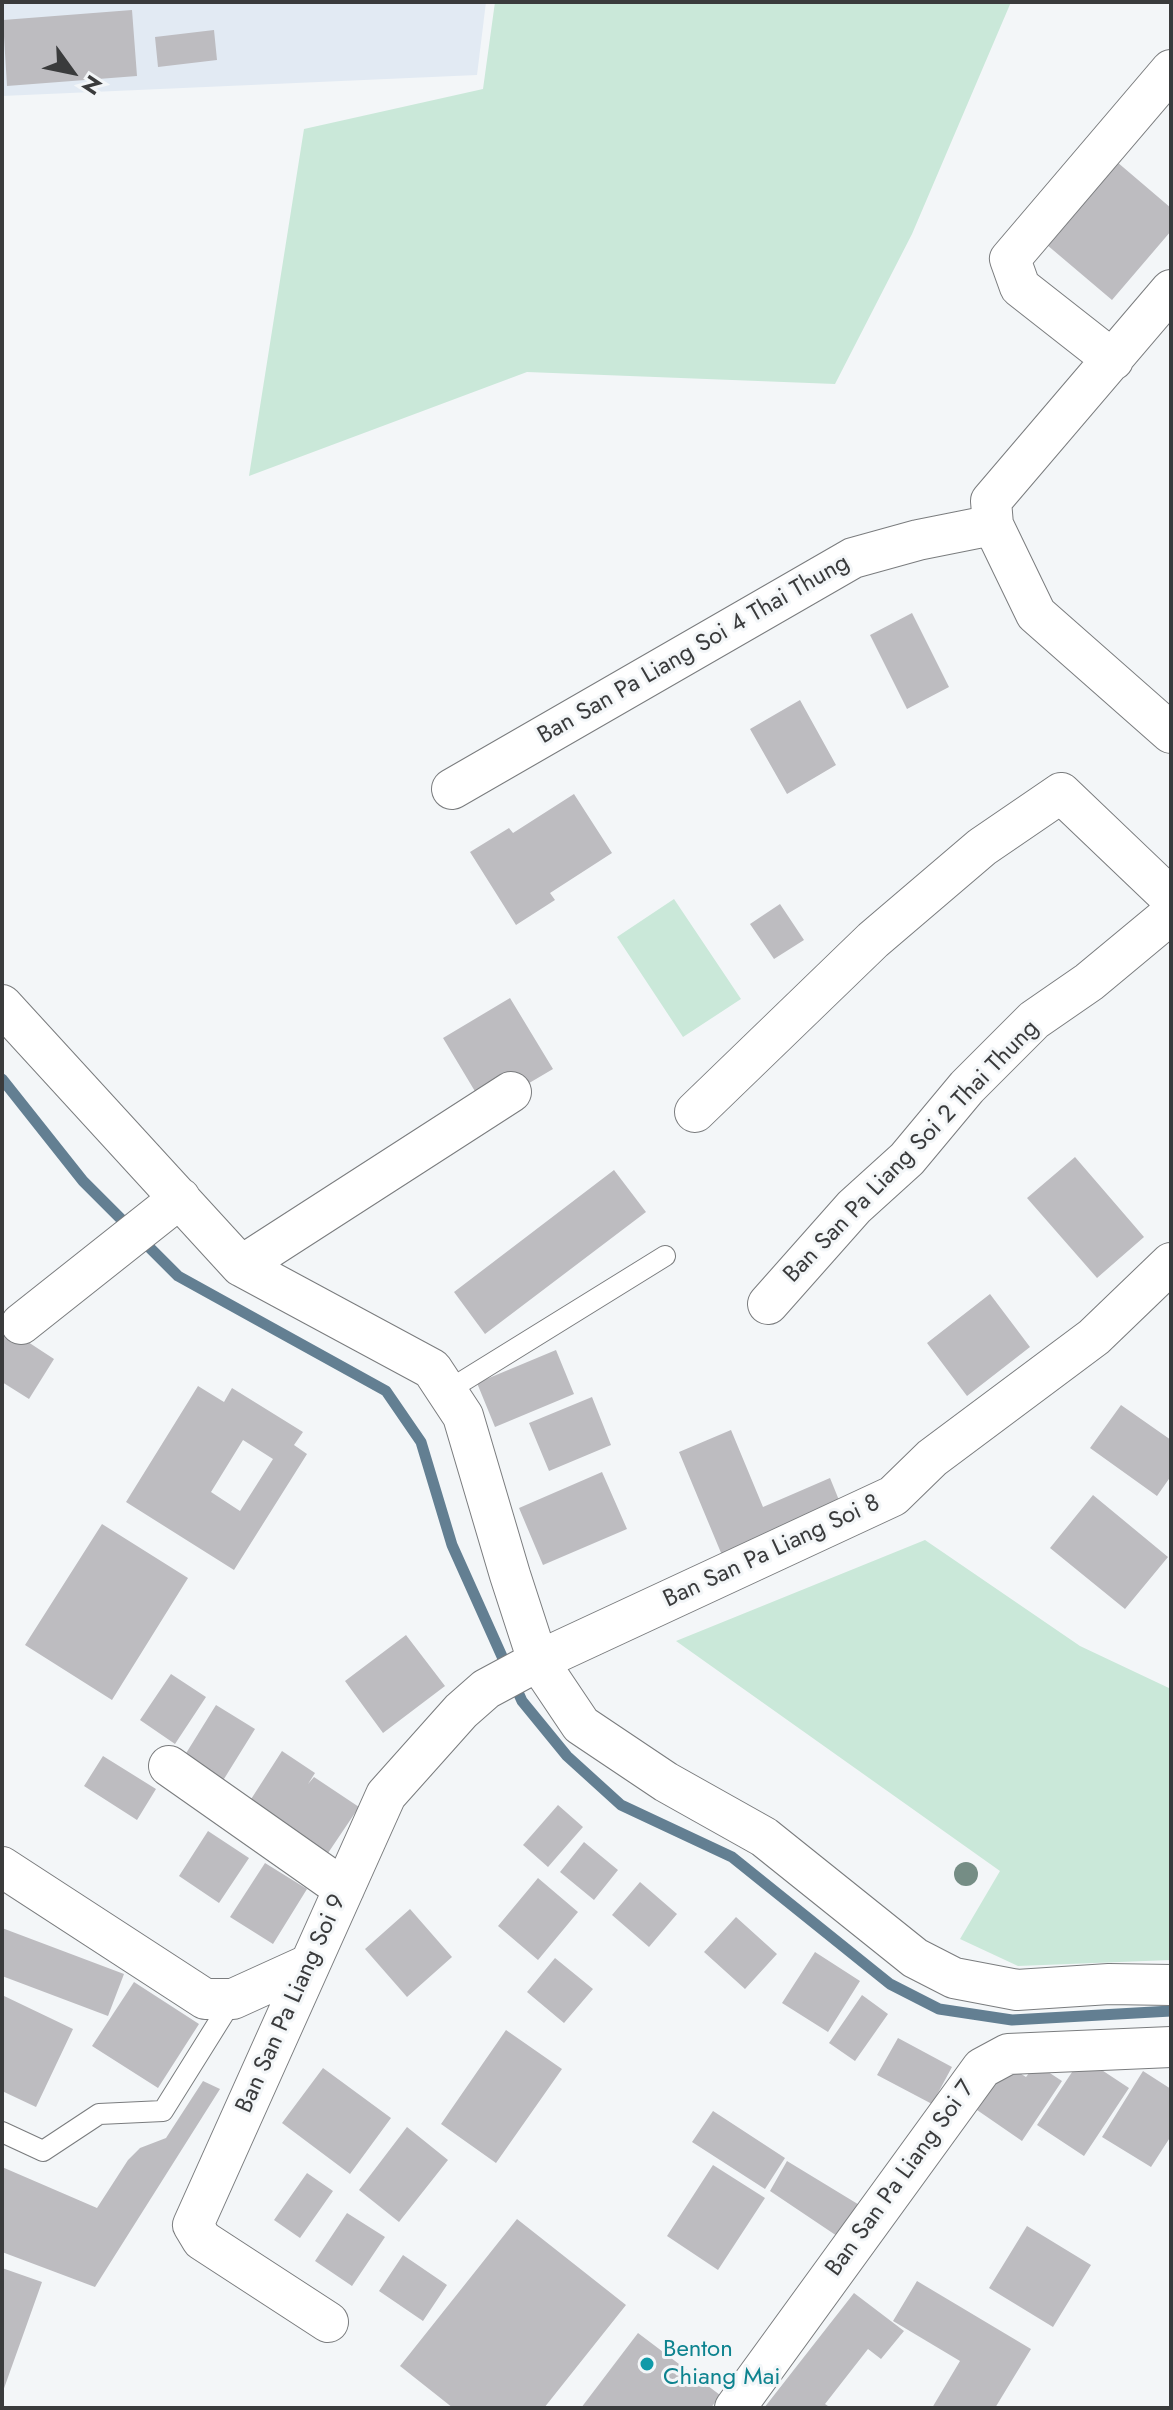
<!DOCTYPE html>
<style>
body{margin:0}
#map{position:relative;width:1173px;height:2410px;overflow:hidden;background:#f3f6f8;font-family:Jost,sans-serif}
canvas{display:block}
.frame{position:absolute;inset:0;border:4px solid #3a3b3c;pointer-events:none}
.north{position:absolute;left:32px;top:32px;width:80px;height:80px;-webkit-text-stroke:6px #f3f6f8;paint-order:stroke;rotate:123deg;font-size:22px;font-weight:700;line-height:32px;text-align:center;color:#3a3b3c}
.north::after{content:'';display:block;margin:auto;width:28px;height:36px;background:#3a3b3c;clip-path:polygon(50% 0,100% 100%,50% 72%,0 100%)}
</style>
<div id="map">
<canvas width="1173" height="2410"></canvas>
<div class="frame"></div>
<div class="north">N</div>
</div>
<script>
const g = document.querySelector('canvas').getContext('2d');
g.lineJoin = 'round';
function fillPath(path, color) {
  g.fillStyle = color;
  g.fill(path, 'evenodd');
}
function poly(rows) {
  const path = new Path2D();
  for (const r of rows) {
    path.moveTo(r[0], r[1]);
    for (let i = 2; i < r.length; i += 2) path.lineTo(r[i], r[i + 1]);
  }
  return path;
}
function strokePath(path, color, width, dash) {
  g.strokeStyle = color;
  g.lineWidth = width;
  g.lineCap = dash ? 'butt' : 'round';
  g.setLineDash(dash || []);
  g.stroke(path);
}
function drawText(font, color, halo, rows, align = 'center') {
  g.font = font + ' Jost,sans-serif';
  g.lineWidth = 6;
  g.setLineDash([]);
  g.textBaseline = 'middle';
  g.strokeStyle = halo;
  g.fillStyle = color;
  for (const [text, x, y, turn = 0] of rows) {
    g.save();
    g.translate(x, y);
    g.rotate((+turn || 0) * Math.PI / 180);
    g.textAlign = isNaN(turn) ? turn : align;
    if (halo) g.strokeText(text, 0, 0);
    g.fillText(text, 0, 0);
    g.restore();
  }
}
const built = poly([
 [2,2,486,2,477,75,2,96]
]);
const green = poly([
 [495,2,1011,2,912,234,835,384,527,372,249,476,304,129,483,89],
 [674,899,741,999,683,1037,617,937],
 [925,1540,1080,1646,1171,1689,1171,1960,1018,1966,960,1939,1000,1871,676,1641]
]);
const stream = poly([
 [2,1079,83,1181,178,1276,386,1391,421,1442,452,1545,522,1701,567,1756,621,1805,732,1857,890,1984,939,2009,1012,2020,1171,2011]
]);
const building = poly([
 [132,10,137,76,7,86,3,20],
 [214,30,217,60,158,67,155,37],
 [1110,156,1171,208,1171,231,1112,300,1040,239],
 [912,613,949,687,907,709,870,635],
 [800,700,836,765,787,794,750,729],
 [574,794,612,853,550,893,555,900,516,925,470,852,509,828,513,833],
 [780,904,804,940,774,959,750,924],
 [510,998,553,1069,519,1089,476,1093,443,1038],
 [1075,1157,1144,1237,1097,1278,1027,1198],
 [614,1170,646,1212,485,1334,454,1292],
 [990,1294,1030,1347,967,1396,927,1343],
 [2,1325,54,1359,29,1399,2,1382],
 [556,1350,574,1394,495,1427,477,1383],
 [198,1386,224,1402,232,1388,303,1432,294,1445,307,1454,234,1570,126,1502],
 [243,1440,273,1459,240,1511,211,1492],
 [592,1397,611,1445,549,1471,529,1423],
 [1121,1405,1171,1440,1171,1476,1157,1496,1090,1448],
 [731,1430,763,1507,830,1478,843,1510,724,1560,679,1452],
 [602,1472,627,1529,543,1565,519,1508],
 [1093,1495,1168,1557,1125,1609,1050,1548],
 [102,1524,188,1578,112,1700,25,1645],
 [406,1635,445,1686,383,1733,345,1681],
 [171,1674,206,1697,175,1744,140,1720],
 [216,1705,255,1729,219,1787,180,1763],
 [282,1751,315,1773,308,1784,314,1777,359,1807,322,1862,246,1807],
 [103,1756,156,1789,137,1820,84,1786],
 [558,1805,583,1827,548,1867,523,1845],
 [208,1831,249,1858,219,1903,179,1876],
 [584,1842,618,1870,594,1900,560,1872],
 [265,1863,307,1889,273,1944,230,1917],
 [538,1878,578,1912,538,1960,498,1926],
 [640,1882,677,1914,649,1947,612,1915],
 [410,1909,452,1957,407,1997,365,1949],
 [736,1917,777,1954,745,1989,704,1952],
 [2,1928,124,1974,108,2016,2,1976],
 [815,1952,860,1981,828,2032,782,2003],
 [555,1958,593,1989,564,2023,527,1992],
 [134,1982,199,2024,158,2088,92,2046],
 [2,1995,73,2029,36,2107,2,2091],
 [862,1995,888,2014,855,2061,829,2043],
 [506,2030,562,2069,496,2163,441,2124],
 [898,2038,952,2067,932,2104,877,2075],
 [1082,2057,1129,2088,1084,2156,1037,2125],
 [1036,2064,1062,2081,1022,2141,977,2110,1007,2065,1026,2077],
 [323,2068,391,2118,350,2174,282,2123],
 [1143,2071,1171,2089,1171,2136,1151,2167,1102,2137],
 [203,2081,220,2089,95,2287,2,2252,2,2167,97,2208,128,2160,140,2148,166,2138],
 [713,2111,785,2158,765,2189,692,2142],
 [407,2127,448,2160,399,2222,359,2190],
 [787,2161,861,2206,840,2238,770,2191],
 [713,2165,765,2198,718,2270,667,2236],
 [307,2173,333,2191,300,2238,274,2220],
 [347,2213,385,2237,352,2286,315,2261],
 [517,2219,626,2305,544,2408,453,2408,400,2366],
 [1027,2226,1091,2265,1053,2327,989,2288],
 [403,2255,447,2285,423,2321,379,2291],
 [2,2268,42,2282,2,2394],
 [917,2281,1031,2349,995,2408,932,2408,960,2361,893,2321],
 [854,2293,904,2331,881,2359,868,2349,825,2404,831,2408,764,2408],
 [638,2333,720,2395,711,2408,581,2408]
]);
const service = poly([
 [447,1391,665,1256],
 [2,2132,43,2151,99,2114,163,2111,233,1999]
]);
const minor = poly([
 [1171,290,991,501,993,525,1036,614,1171,733],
 [1113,360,1020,287,1010,259,1171,70],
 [452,789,853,558,918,540,993,525],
 [2,1005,241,1266,432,1369,463,1416,510,1575,538,1661,581,1725,666,1782,764,1837,915,1958,954,1978,1017,1990,1109,1984,1171,1985],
 [695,1112,873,940,982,847,1061,793,1171,898],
 [241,1266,511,1092],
 [768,1304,854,1207,907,1159,967,1087,1034,1020,1089,982,1171,914],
 [21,1324,180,1198],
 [169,1766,344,1889],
 [2,1867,205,1999,233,1999,310,1964],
 [328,2322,202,2240,193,2225,386,1795,461,1711,486,1689,538,1661,893,1496,932,1458,1094,1337,1171,1263],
 [735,2408,982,2068,1008,2054,1171,2047]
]);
const trees = [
 [966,1874]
];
const markers = [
 [647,2364,8,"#0f9aa8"]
];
const streetNames = [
 ["Ban San Pa Liang Soi 4 Thai Thung",694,650,-30],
 ["Ban San Pa Liang Soi 2 Thai Thung",912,1152,-46],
 ["Ban San Pa Liang Soi 8",772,1552,-25],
 ["Ban San Pa Liang Soi 9",292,2004,-66],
 ["Ban San Pa Liang Soi 7",901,2179,-54]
];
const cultureNames = [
 ["Benton",663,2350],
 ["Chiang Mai",663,2378]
];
fillPath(built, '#e2eaf3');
fillPath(green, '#cae8d9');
strokePath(stream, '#637f92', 11);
fillPath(building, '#bdbcc0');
strokePath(service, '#7a7c7e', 22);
strokePath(minor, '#7a7c7e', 42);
strokePath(service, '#fff', 20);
strokePath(minor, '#fff', 40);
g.fillStyle = '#758d85';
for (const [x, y] of trees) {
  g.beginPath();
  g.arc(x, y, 12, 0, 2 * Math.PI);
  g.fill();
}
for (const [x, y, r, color] of markers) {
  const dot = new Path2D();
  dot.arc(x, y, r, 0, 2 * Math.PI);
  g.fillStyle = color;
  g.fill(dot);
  strokePath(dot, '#f3f6f8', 3);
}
drawText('24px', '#3a3b3c', '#f3f6f8', streetNames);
drawText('24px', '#0d838f', '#f3f6f8', cultureNames, 'left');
</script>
